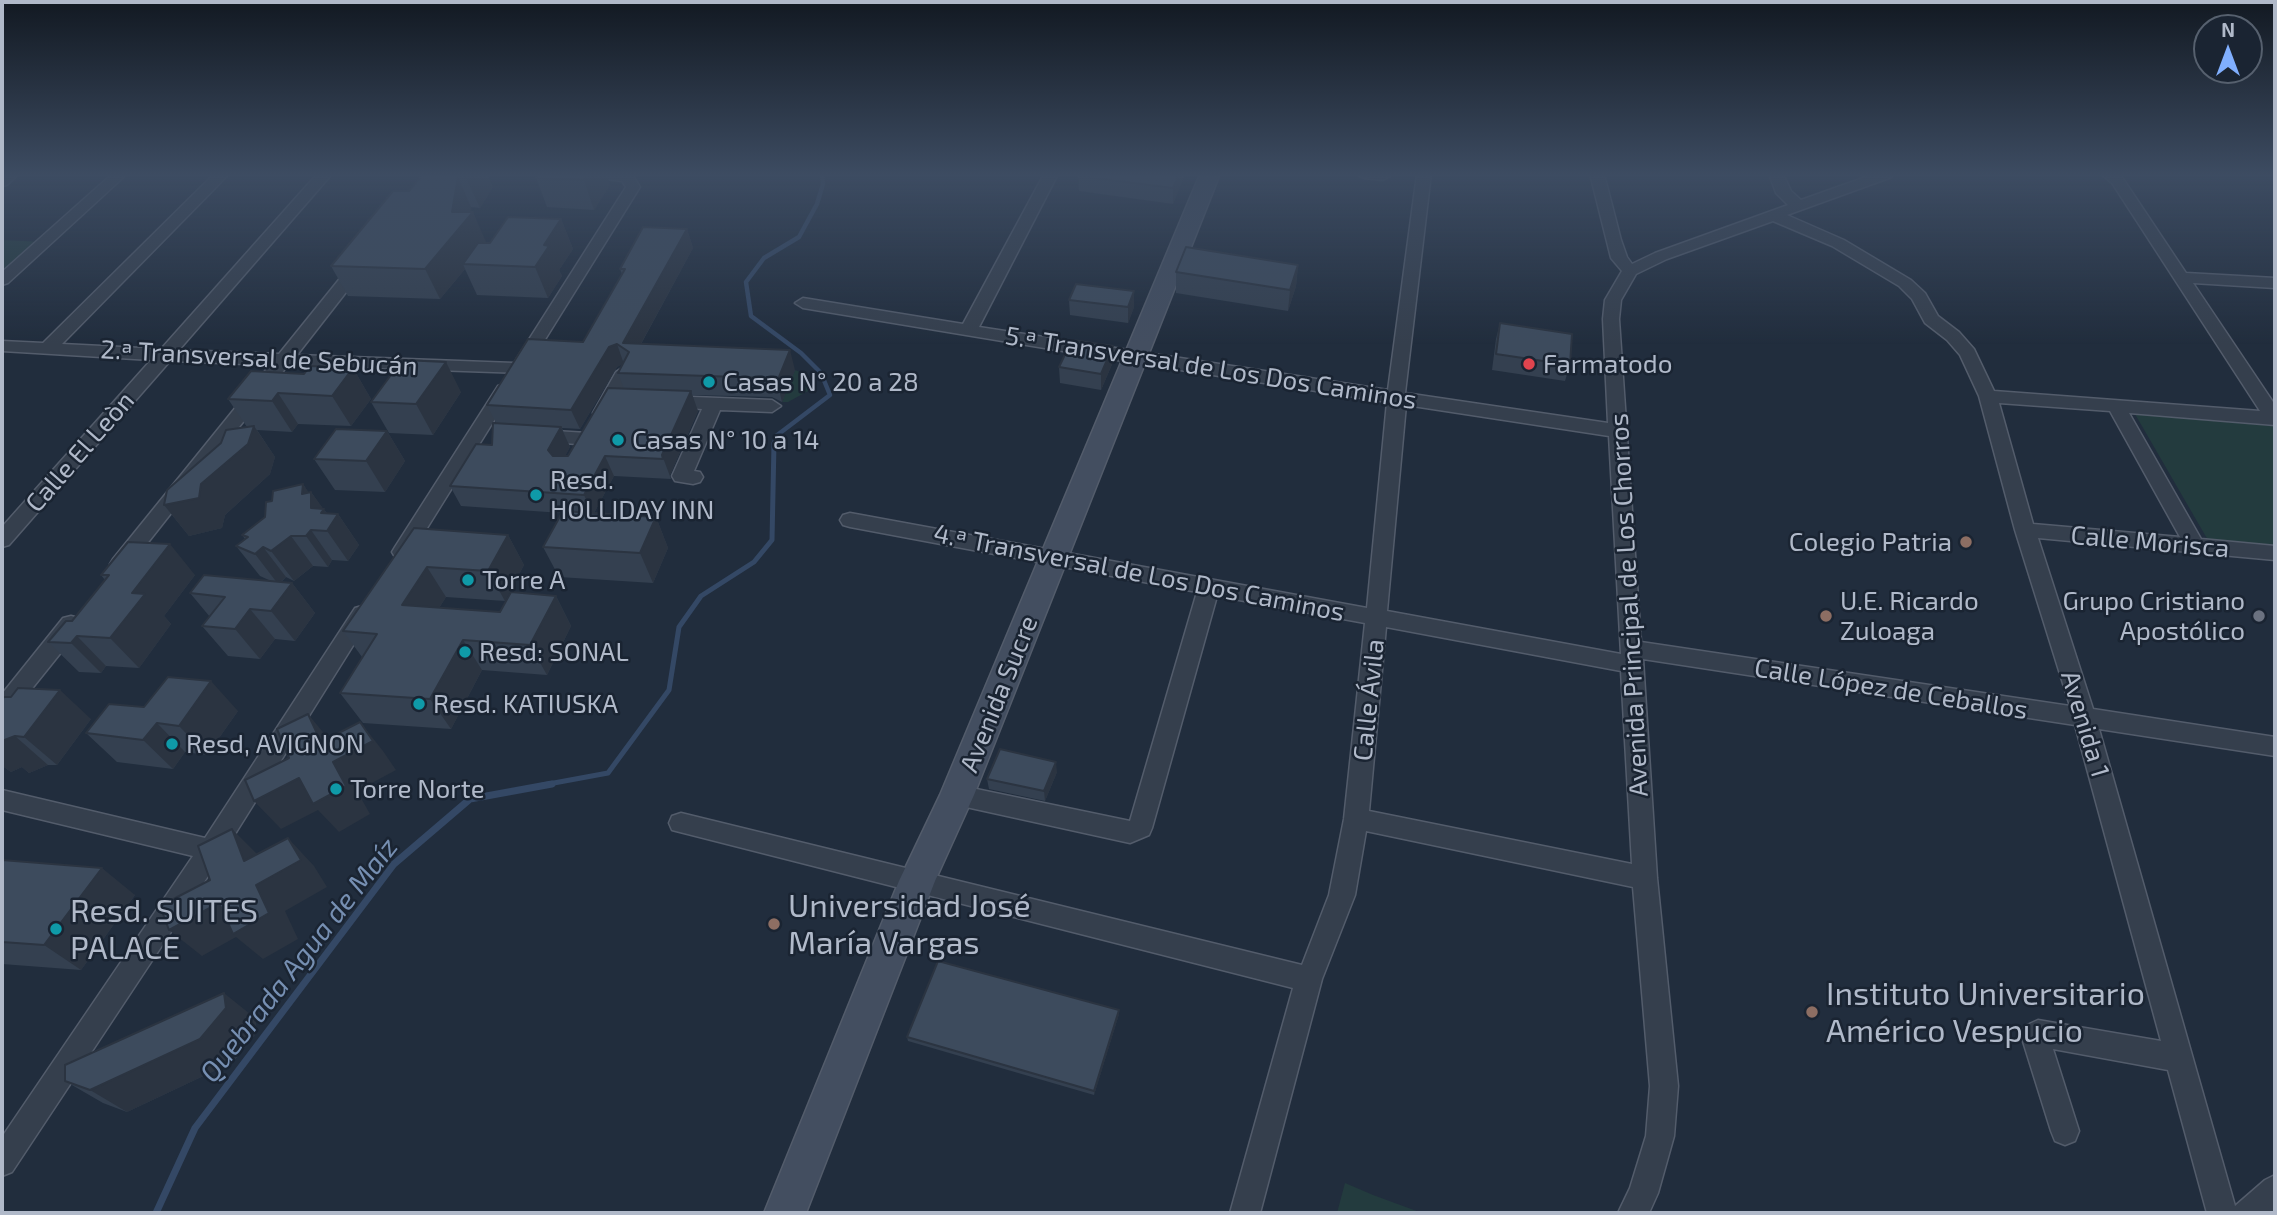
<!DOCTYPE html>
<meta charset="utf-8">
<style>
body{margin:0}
#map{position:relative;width:2277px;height:1215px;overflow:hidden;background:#212d3d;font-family:"Exo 2",sans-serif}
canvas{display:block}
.frame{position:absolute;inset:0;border:4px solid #b0b9c9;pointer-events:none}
.north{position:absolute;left:2193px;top:14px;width:70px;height:70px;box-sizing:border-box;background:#1a2432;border:2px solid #56606e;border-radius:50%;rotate:0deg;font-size:19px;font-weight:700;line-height:28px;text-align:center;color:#b0b9c9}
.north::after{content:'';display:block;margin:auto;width:24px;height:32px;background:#80affe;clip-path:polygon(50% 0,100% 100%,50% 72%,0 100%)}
</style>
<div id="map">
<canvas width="2277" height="1215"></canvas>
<div class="frame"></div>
<div class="north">N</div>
</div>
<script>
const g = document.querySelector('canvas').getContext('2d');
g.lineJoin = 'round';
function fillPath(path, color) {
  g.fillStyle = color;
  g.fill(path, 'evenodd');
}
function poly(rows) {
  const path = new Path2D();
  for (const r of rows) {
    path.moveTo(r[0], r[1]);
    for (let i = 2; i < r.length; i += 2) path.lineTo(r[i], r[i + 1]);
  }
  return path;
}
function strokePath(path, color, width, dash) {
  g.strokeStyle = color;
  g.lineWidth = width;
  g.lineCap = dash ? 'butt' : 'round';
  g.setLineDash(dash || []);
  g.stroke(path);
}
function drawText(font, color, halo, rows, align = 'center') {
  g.font = font + ' "Exo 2",sans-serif';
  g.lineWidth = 5;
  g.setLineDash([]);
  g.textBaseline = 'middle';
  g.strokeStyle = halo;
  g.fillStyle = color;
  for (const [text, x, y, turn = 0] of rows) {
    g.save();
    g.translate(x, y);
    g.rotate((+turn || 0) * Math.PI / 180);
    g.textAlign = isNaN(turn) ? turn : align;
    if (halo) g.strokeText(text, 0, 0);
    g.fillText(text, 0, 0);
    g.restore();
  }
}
const green = poly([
 [2,240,46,242,2,280],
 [795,370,808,375,810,390,788,402,782,402],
 [2135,414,2273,426,2275,548,2209,542],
 [1345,1183,1373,1195,1422,1213,1337,1213]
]);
const streamFar2 = poly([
 [774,444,776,436,830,395,821,373,801,353,751,316,746,282,764,258,799,237,817,204,823,184,822,174]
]);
const streamFar1 = poly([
 [543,785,608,773,669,690,679,627,701,596,754,562,772,540,774,443]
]);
const stream = poly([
 [156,1213,195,1128,394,864,470,799,552,784]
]);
const minor = poly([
 [19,174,7,185,2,186,3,174,19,174],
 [112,174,127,174,8,283,2,285,2,272,112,174],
 [214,174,229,174,62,344,161,349,317,174,332,174,179,350,279,354,354,261,360,259,368,264,297,355,514,363,626,187,622,181,597,178,590,174,632,174,640,187,531,362,524,367,523,373,288,365,127,569,120,571,113,569,110,564,113,559,270,365,170,361,9,545,2,547,2,527,151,360,2,351,2,341,43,343,214,174],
 [1044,174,1058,174,979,327,1388,390,1417,174,1431,174,1405,393,1608,423,1603,319,1605,300,1622,271,1611,258,1590,174,1604,174,1621,240,1627,257,1632,264,1655,253,1788,205,1776,193,1769,174,1783,174,1791,191,1801,200,1874,174,1894,174,1892,177,1787,215,1844,240,1911,280,1925,293,1938,316,1959,332,1974,349,1994,391,2260,411,2112,183,2101,174,2118,174,2122,177,2186,273,2275,278,2275,288,2193,283,2275,405,2275,425,2129,413,2201,539,2275,546,2275,560,2038,538,2093,709,2275,737,2275,756,2099,729,2235,1206,2265,1180,2275,1175,2275,1209,2270,1213,2207,1213,2168,1070,2053,1049,2079,1131,2075,1141,2065,1145,2055,1141,2051,1131,2021,1035,2025,1026,2038,1020,2161,1041,2075,725,1643,659,1657,878,1678,1086,1674,1136,1658,1193,1649,1213,1618,1213,1630,1188,1646,1136,1650,1086,1633,887,1366,831,1355,895,1322,979,1260,1213,1230,1213,1293,988,672,830,669,823,672,816,681,813,1302,965,1329,895,1344,819,1365,623,1217,596,1152,828,1149,835,1130,843,957,805,949,802,945,795,949,788,957,785,1130,821,1197,592,850,527,843,525,840,520,843,515,850,513,1367,608,1387,402,1135,363,803,308,795,303,803,298,963,324,1044,174],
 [1773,221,1832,246,1899,286,1912,299,1925,323,1947,340,1960,355,1979,396,2015,530,2070,706,1641,642,1619,319,1621,300,1636,274,1667,259,1773,221],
 [1999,403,2110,411,2180,537,2033,524,1999,403],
 [1406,405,1609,436,1621,654,1387,611,1406,405],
 [1386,627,1621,671,1632,864,1369,811,1386,627],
 [1356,174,1389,174,1390,176,1383,180,1363,178,1356,174],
 [625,366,634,372,611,413,602,419,596,417,593,413,616,372,625,366],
 [504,384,513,390,409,557,402,559,395,557,392,552,395,547,498,386,504,384],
 [667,396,772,400,781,406,772,412,720,410,694,471,700,472,703,477,700,482,693,484,675,481,672,476,702,409,661,406,658,402,661,398,667,396],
 [539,430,587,433,594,435,596,439,594,443,587,445,532,440,530,436,532,432,539,430],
 [362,606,369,608,373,614,369,620,220,858,12,1172,2,1176,2,1137,193,856,2,810,2,790,205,838,355,608,362,606],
 [71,616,79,618,82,624,79,630,10,716,2,719,2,694,63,618,71,616]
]);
const secondary = poly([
 [1200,174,1220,174,974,795,935,881,806,1213,764,1213,899,881,940,795,1200,174]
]);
const wall = poly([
 [423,174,487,174,493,187,480,208,471,207,470,212,473,212,485,243,490,243,561,219,573,249,559,270,562,276,548,298,477,295,465,269,440,299,348,296,331,266,409,191],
 [538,174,606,174,610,185,594,210,547,207,536,178],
 [1079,174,1185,174,1173,204,1079,191,1078,176],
 [687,229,693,248,641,344,795,370,782,402,772,397,692,395,698,411,670,475,671,479,614,476,594,513,656,517,668,548,653,583,559,577,543,547,562,513,461,506,450,486,492,445,496,423,487,405,583,342,622,274,620,269],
 [622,364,618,373,624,389,568,456,565,456,570,447,562,428,580,429,617,367],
 [1298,265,1296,286,1288,311,1176,293,1176,272],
 [1134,291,1134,307,1128,323,1070,315,1069,300],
 [1500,323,1570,365,1565,381,1492,370,1496,339],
 [1113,346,1113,362,1101,390,1060,383,1059,367],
 [353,368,371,399,351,426,298,424,292,432,257,430,275,457,270,474,225,515,222,528,189,536,164,505,247,427,228,399,304,374],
 [461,392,433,435,389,433,371,402],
 [387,431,405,461,385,492,335,490,314,459],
 [303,484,308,492,311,492,323,509,328,514,338,514,359,545,348,561,332,560,328,567,313,566,294,581,286,577,281,582,292,583,315,613,295,641,275,639,260,659,228,656,202,626,210,617,190,593,271,581,260,576,236,546,245,539,242,535,265,517,272,501],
 [414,528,508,535,524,565,505,601,446,597,439,608,500,612,556,596,571,626,547,675,482,670,451,729,363,723,340,693,362,657,343,631],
 [101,575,195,575,164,616,171,624,139,668,106,666,101,673,79,672,48,642,72,621,105,580],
 [2,700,91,719,57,765,48,765,29,773,22,767,11,772,4,767,2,767],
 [144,707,238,711,207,755,185,752,173,769,117,762,86,733],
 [1057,772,1045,801,989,789,987,779],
 [2,860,135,895,81,970,2,964],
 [1119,1010,1119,1014,1094,1095,908,1041,907,1037],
 [255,1018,257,1032,233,1062,127,1112,103,1103,65,1081]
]);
const shadedWall = poly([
 [469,174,487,174,493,187,480,208,466,178],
 [588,174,606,174,610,185,594,210,584,180],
 [1179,174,1185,174,1173,204,1173,188],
 [458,177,471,207,470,216,473,212,486,242,468,265,463,264,465,269,440,299,425,269,452,212],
 [561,219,573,249,559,270,562,276,548,298,535,267,544,245],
 [687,229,693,248,632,360,629,352,623,343],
 [1298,265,1296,286,1288,311,1290,290],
 [1134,291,1134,307,1128,323,1128,307],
 [617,344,624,364,617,367,580,429,571,410,609,347],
 [1113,346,1113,362,1101,390,1101,374],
 [790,350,795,370,782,402,777,382],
 [446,362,461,392,433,435,416,404],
 [353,368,371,399,351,426,332,396],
 [691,391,698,411,670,475,671,479,662,455],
 [278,393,298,424,292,432,272,401],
 [254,426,275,457,270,474,225,515,222,528,189,536,164,505,201,484],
 [561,427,570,447,558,470,548,450],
 [387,431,405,461,385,492,366,461],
 [605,456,614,476,593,515,584,495],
 [303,484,311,496,311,492,333,522,338,514,359,545,348,561,311,508,302,494],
 [656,517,668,548,653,583,640,553],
 [311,530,332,560,328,567,306,536],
 [508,535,524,565,505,601,488,571],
 [291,536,313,566,294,581,271,551],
 [170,544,195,575,164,616,171,624,139,668,110,638,132,593],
 [263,547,286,577,278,584,255,554],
 [427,567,446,597,422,635,402,605],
 [292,583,315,613,295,641,271,611],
 [556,596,571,626,547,675,530,645],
 [250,609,275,639,260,659,235,629],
 [77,636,106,666,101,673,71,643],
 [463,640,482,670,451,729,430,699],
 [211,681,238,711,207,755,179,726],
 [60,690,91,719,57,765,24,737],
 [308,714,332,743,360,722,383,751,396,770,357,791,370,814,339,832,318,810,281,829,254,801,321,742],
 [157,723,185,752,173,769,143,740],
 [15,736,48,765,29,773,22,767,11,772,4,767,2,767,2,741],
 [1056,762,1057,772,1045,801,1044,791],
 [232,829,260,857,288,838,314,866,327,887,285,911,298,939,263,959,236,937,202,956,169,930,256,885,244,861],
 [102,868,135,895,81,970,44,945],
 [224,993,255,1018,257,1032,233,1062,127,1112,90,1090],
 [1119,1010,1119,1014,1094,1095,1094,1091]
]);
const building = poly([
 [423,174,469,174,466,178,458,177,452,212,473,212,425,269,331,266,393,191,409,191,423,174],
 [538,174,588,174,584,180,536,178,538,174],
 [1079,174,1179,174,1173,188,1078,176,1079,174],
 [508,217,561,219,544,245,549,246,535,267,463,264,478,243,490,243,508,217],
 [643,227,687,229,623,343,790,350,777,382,767,378,618,373,629,352,617,344,609,347,571,410,487,405,528,339,583,342,625,269,620,269,643,227],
 [1186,247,1298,265,1290,290,1176,272,1186,247],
 [1076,284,1134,291,1128,307,1069,300,1076,284],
 [1500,323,1572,334,1570,365,1496,354,1500,323],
 [1072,340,1113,346,1101,374,1059,367,1072,340],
 [402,360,446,362,416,404,371,402,402,360],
 [310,366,353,368,332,396,278,393,272,401,228,399,251,371,304,374,310,366],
 [608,388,691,391,662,455,663,459,605,456,584,495,450,486,476,444,492,445,493,423,561,427,548,450,553,456,568,456,608,388],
 [254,426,248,444,201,484,199,498,164,505,167,490,221,443,226,430,254,426],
 [336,429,387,431,366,461,314,459,336,429],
 [303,484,302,494,311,492,311,508,324,509,321,513,338,514,327,531,311,530,306,536,291,536,271,551,263,547,255,554,236,546,248,537,242,535,265,517,266,502,272,501,273,491,303,484],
 [563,511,656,517,640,553,543,547,563,511],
 [414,528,508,535,488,571,427,567,402,605,500,612,511,592,556,596,530,645,463,640,430,699,340,693,377,634,343,631,414,528],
 [128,542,170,544,132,593,145,594,110,638,77,636,71,643,48,642,66,621,72,621,109,575,101,575,128,542],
 [204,575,292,583,271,611,250,609,235,629,202,626,225,597,190,593,204,575],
 [168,677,211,681,179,726,157,723,143,740,86,733,109,704,144,707,168,677],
 [18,688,60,690,24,737,15,736,2,741,2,700,4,697,11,697,18,688],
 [308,714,321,742,360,722,373,741,333,762,346,786,313,804,299,778,254,801,245,780,289,758,277,729,308,714],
 [1000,749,1056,762,1044,791,987,779,1000,749],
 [232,829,244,861,288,838,301,860,256,885,269,913,233,934,219,903,169,930,160,906,210,880,198,846,232,829],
 [2,860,102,868,44,945,2,942,2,860],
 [938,961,1119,1010,1094,1091,907,1037,938,961],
 [224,993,226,1008,200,1039,90,1090,65,1081,65,1065,224,993]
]);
const markers = [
 [1529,364,7,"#e0444e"],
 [709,382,7,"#0f9aa8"],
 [618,440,7,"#0f9aa8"],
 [536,495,7,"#0f9aa8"],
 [1966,542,7,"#8d6e63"],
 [468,580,7,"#0f9aa8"],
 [1826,616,7,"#8d6e63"],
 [2259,616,7,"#6b7280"],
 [465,652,7,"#0f9aa8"],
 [419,704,7,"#0f9aa8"],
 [172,744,7,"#0f9aa8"],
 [336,789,7,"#0f9aa8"],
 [774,924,7,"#8d6e63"],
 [56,929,7,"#0f9aa8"],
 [1812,1012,7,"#8d6e63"]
];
const streetNames = [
 ["2.ª Transversal de Sebucán",259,358,3],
 ["5.ª Transversal de Los Dos Caminos",1211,368,9],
 ["Calle El Leòn",80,452,-49],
 ["Calle Morisca",2150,542,5],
 ["4.ª Transversal de Los Dos Caminos",1139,573,11],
 ["Avenida Principal de Los Chorros",1629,605,-93],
 ["Calle López de Ceballos",1891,689,9],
 ["Avenida Sucre",999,694,-68],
 ["Calle Ávila",1369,700,-84],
 ["Avenida 1",2085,724,73]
];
const poiNames = [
 ["Farmatodo",1543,364],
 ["Casas N° 20 a 28",723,382],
 ["Casas N° 10 a 14",632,440],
 ["Resd.",550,480],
 ["HOLLIDAY INN",550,510],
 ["Colegio Patria",1952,542,"right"],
 ["Torre A",482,580],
 ["U.E. Ricardo",1840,601],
 ["Zuloaga",1840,631],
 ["Grupo Cristiano",2245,601,"right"],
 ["Apostólico",2245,631,"right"],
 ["Resd: SONAL",479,652],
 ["Resd. KATIUSKA",433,704],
 ["Resd, AVIGNON",186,744],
 ["Torre Norte",350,789]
];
const waterNames = [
 ["Quebrada Agua de Maíz",299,960,-52]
];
const nearPoinames = [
 ["Universidad José",788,906],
 ["María Vargas",788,943],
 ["Resd. SUITES",70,911],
 ["PALACE",70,948],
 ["Instituto Universitario",1826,994],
 ["Américo Vespucio",1826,1031]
];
fillPath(green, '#233b3e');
strokePath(streamFar2, '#344865', 4.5);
strokePath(streamFar1, '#344865', 5);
strokePath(stream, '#344865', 7);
strokePath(minor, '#535c6b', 3);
strokePath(secondary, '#535c6b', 3);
fillPath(minor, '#353f4d');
fillPath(secondary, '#434e60');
fillPath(wall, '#344050');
fillPath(shadedWall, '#2b3441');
fillPath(building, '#3d4b5d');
strokePath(building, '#2b3441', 2);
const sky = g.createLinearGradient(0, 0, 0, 344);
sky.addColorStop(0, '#121922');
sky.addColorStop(0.51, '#3d4c62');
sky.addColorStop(1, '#3d4c6200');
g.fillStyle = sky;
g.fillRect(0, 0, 2277, 344);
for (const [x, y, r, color] of markers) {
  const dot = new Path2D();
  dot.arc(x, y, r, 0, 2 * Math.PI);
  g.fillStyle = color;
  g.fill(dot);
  strokePath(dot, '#1a2432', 2.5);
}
drawText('26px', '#b0b9c9', '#1a2432', streetNames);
drawText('26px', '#b0b9c9', '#1a2432', poiNames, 'left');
drawText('italic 28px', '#768fb2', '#1a2432', waterNames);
drawText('32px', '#b0b9c9', '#1a2432', nearPoinames, 'left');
</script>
